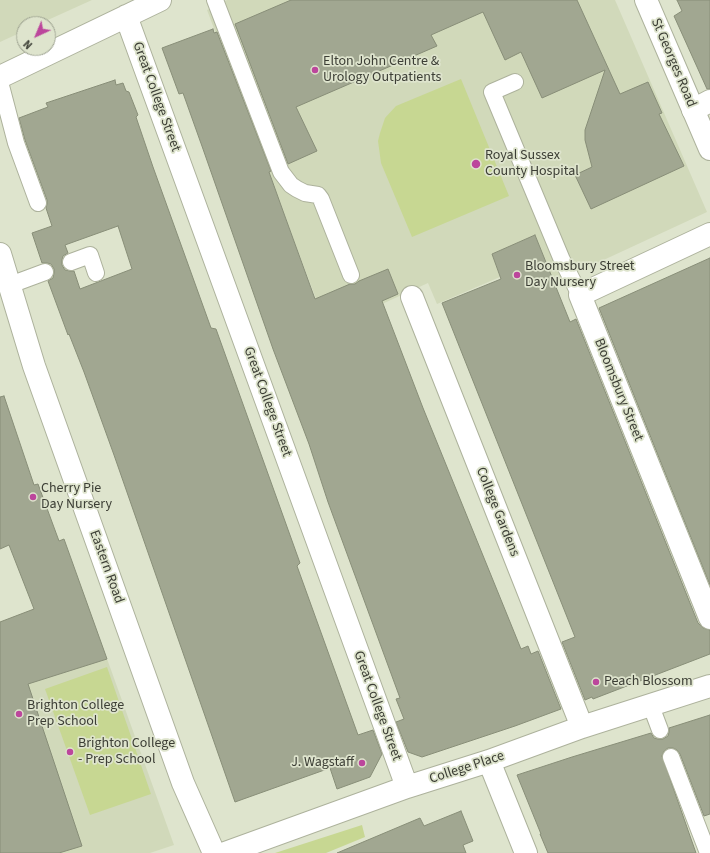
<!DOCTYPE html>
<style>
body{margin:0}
#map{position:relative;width:710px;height:853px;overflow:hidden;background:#dee4cd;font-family:"Source Sans 3",sans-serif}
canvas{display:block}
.north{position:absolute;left:16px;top:16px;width:40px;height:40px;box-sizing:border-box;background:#dee4cd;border:1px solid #9da290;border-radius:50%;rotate:224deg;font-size:11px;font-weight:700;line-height:16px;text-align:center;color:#3c3e35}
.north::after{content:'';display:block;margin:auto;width:14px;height:18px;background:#bc469c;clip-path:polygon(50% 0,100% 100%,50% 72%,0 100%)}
</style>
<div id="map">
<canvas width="710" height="853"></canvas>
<div class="north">N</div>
</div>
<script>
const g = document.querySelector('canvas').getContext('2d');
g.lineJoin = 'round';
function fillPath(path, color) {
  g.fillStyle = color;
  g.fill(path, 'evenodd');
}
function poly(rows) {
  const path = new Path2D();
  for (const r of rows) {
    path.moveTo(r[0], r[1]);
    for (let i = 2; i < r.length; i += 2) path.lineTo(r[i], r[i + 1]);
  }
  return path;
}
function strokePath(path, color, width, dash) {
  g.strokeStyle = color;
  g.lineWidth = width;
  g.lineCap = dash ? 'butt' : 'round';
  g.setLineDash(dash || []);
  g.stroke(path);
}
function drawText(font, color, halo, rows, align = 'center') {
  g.font = font + ' "Source Sans 3",sans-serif';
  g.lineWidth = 3.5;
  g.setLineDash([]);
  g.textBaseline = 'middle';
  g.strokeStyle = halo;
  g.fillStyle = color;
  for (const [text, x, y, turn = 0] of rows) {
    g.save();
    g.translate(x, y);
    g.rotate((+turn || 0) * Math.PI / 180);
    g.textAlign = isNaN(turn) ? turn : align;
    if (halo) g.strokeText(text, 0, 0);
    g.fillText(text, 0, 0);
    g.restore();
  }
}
const built = poly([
 [0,0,92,0,39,24,24,24,24,31,0,42],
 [227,0,615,0,707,212,554,283,535,235,492,254,500,277,437,304,428,283,382,304,321,312,207,10],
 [83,592,174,845,150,853,0,853,0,622]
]);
const green = poly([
 [461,79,509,196,412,237,381,163,378,141,380,133,385,118,396,106],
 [107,667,151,794,90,815,45,689],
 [362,825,365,837,326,853,275,853]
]);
const building = poly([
 [291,0,577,0,620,94,648,82,662,113,659,114,684,166,591,209,575,175,592,167,585,140,585,130,605,70,542,98,521,52,505,60,483,12,431,35,437,46,296,107,317,151,288,164,235,24,291,0],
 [677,0,710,0,710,89,707,89,674,16,682,11,677,0],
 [213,29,214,33,217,32,271,171,269,172,283,211,315,299,350,284,355,284,359,281,388,269,398,294,382,301,423,408,521,649,528,646,531,654,538,651,561,709,515,726,422,757,408,752,396,722,404,719,396,699,400,698,328,502,309,444,273,349,203,149,183,93,179,94,162,48,213,29],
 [115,80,116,85,123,83,126,91,129,92,138,115,136,117,153,167,211,328,216,329,300,563,297,566,358,735,373,730,382,754,370,777,337,789,330,768,235,802,114,455,84,372,69,334,68,335,48,281,53,278,54,273,54,269,51,264,47,263,42,263,32,233,52,226,46,208,47,204,47,200,25,140,19,118,48,107,46,103,115,80],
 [118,226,132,269,80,289,74,271,70,271,65,270,62,265,62,260,63,256,68,253,65,245,118,226],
 [535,235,570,322,576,319,698,623,703,628,710,630,710,654,593,699,592,697,585,700,562,642,575,637,442,303,501,279,492,254,535,235],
 [710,258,710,585,599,308,710,258],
 [4,396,34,485,38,484,59,541,64,539,107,659,28,684,82,846,59,853,0,853,0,622,34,609,9,545,0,549,0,397,4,396],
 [710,715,710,814,704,816,680,754,677,750,673,748,668,748,664,751,662,756,696,853,548,853,540,834,541,834,517,775,572,757,651,733,654,738,658,739,663,739,668,736,669,732,669,728,710,715],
 [461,811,473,841,463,845,466,853,337,853,420,818,424,826,461,811]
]);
const lane = poly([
 [215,0,281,172,291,185,297,189,305,193,318,195,321,199,351,275],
 [0,82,16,143,38,203],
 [515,82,492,92,562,260,580,295],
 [71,262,90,255,96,273],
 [10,285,45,272],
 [651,706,660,730],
 [671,757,708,853]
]);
const street = poly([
 [126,16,407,787],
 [0,77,160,0],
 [693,110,710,101],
 [710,234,580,295,710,618],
 [412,297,582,727],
 [489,761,526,853],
 [225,853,407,787,489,761,582,727,710,686]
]);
const secondary = poly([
 [646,0,710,149],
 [0,254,34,366,183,783,214,853]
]);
const markers = [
 [315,70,4,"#bc469c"],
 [476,164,5,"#bc469c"],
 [517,275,4,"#bc469c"],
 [33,497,4,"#bc469c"],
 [596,682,4,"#bc469c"],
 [19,714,4,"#bc469c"],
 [70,752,4,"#bc469c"],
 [362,763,4,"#bc469c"]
];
const poiNames = [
 ["Elton John Centre &",323,62],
 ["Urology Outpatients",323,78],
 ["Royal Sussex",485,156],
 ["County Hospital",485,172],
 ["Bloomsbury Street",525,267],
 ["Day Nursery",525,283],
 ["Cherry Pie",41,489],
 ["Day Nursery",41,505],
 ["Peach Blossom",604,682],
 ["Brighton College",27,706],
 ["Prep School",27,722],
 ["Brighton College",78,744],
 ["- Prep School",78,760],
 ["J. Wagstaff",354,763,"right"]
];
const streetNames = [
 ["St Georges Road",673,63,67],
 ["Great College Street",156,97,70],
 ["Bloomsbury Street",618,390,68],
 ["Great College Street",267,402,70],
 ["College Gardens",497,512,68],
 ["Eastern Road",106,567,70],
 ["Great College Street",377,706,70],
 ["College Place",467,768,-18]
];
fillPath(built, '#d1d9ba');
fillPath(green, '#c7d792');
fillPath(building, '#a1a791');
strokePath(building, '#888e78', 1);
strokePath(lane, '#adb29c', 18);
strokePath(street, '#adb29c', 24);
strokePath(secondary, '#adb29c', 24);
strokePath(lane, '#fff', 16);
strokePath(street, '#fff', 22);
strokePath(secondary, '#fff', 22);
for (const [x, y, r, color] of markers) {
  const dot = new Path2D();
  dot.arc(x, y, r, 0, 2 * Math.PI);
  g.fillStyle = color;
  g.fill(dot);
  strokePath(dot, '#dee4cd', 1.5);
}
drawText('14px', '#3c3e35', '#dee4cd', poiNames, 'left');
drawText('14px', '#3c3e35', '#dee4cd', streetNames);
</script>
